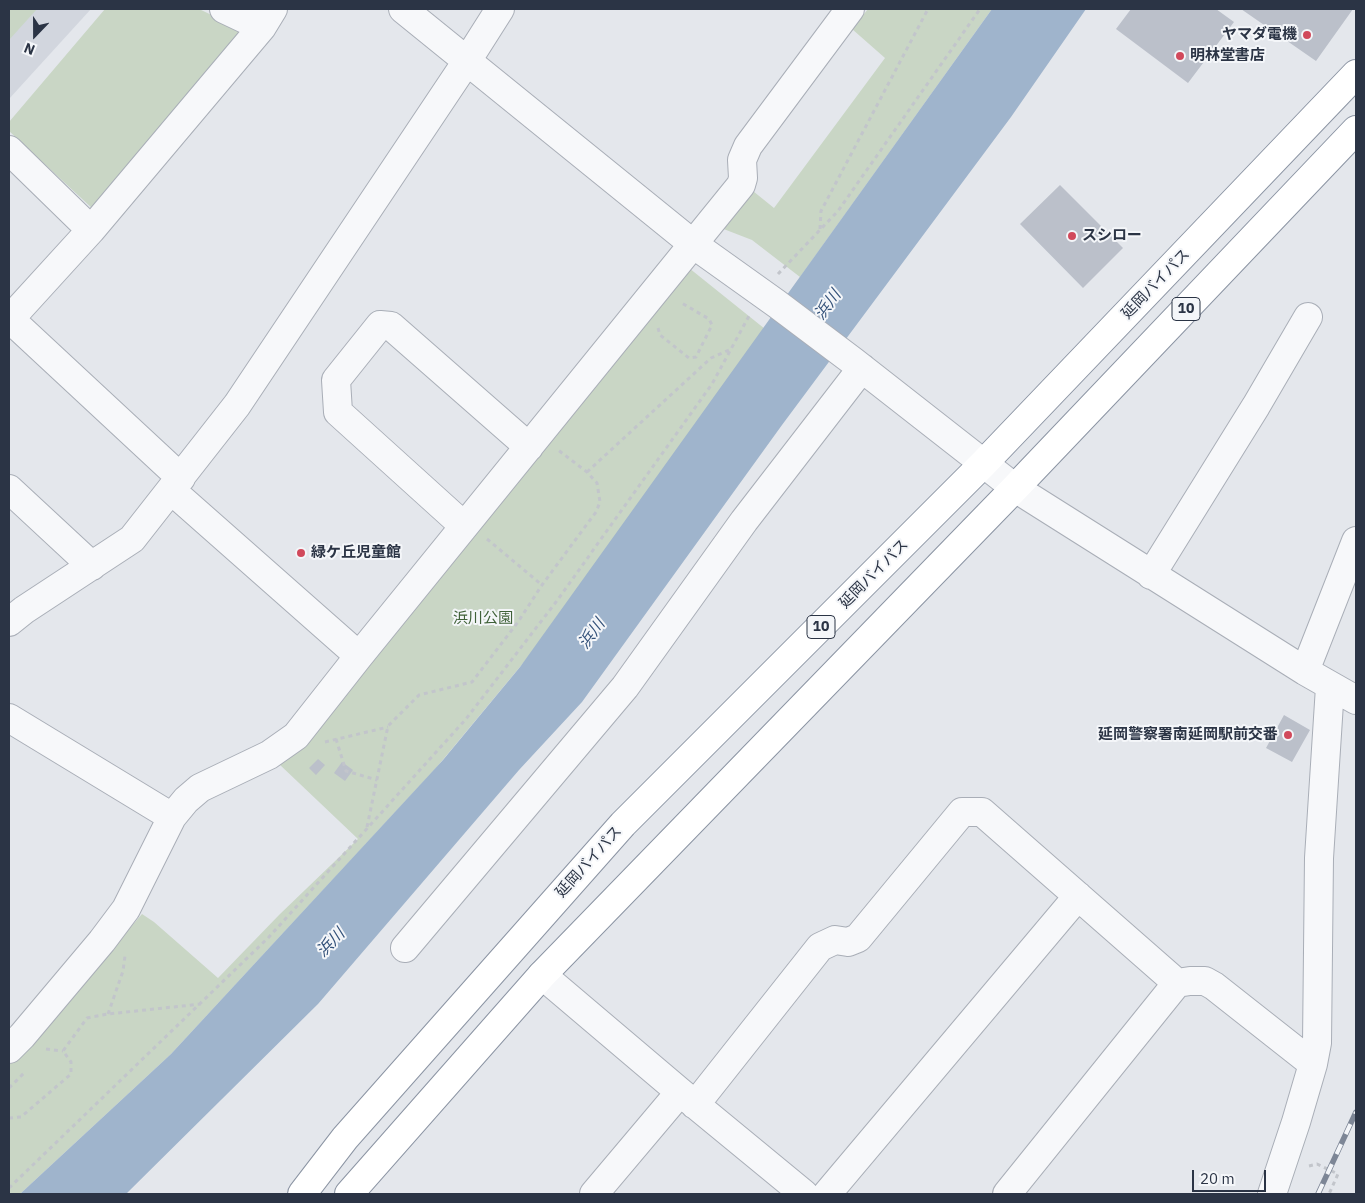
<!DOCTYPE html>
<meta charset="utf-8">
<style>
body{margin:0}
#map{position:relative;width:1365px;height:1203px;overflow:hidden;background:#e4e7ec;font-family:"IBM Plex Sans",sans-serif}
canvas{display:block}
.frame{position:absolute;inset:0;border:10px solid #2b3445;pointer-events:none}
.north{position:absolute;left:10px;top:10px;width:50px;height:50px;-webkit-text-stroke:4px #f4f6f9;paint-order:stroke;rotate:202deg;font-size:14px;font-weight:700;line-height:20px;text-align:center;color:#2b3445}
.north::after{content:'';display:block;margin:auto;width:18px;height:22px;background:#2b3445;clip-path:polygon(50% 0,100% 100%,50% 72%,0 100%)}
.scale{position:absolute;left:1192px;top:1170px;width:74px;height:22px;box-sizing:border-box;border:2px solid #2b3445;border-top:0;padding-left:6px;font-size:15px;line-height:18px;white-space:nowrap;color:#2b3445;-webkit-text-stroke:4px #f4f6f9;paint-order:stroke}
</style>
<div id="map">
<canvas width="1365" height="1203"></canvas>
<div class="frame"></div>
<div class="north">N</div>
<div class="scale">20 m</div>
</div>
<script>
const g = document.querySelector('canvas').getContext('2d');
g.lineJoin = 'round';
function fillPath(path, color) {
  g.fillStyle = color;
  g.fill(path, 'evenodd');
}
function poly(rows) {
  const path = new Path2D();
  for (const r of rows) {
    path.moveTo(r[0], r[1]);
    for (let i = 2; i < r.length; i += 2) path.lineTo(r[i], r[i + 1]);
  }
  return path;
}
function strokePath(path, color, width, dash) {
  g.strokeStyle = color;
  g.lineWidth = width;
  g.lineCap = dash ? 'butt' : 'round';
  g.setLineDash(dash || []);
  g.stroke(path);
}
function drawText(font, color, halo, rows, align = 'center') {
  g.font = font + ' "IBM Plex Sans","Noto Sans JP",sans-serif';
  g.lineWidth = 4;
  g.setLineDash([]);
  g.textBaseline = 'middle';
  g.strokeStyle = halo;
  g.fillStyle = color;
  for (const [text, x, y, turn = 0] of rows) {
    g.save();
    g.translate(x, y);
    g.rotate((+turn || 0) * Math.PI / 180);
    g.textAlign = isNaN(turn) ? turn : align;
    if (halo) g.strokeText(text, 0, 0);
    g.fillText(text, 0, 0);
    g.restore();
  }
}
const built = poly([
 [9,9,91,9,9,99]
]);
const green = poly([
 [9,9,37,9,9,40],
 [105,9,199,9,243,30,94,210,9,131,9,122],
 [868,9,992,9,800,277,752,240,721,228,748,187,774,208,885,58,852,29],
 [689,268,765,329,529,656,436,768,171,1054,20,1194,9,1194,9,1065,27,1047,142,914,154,922,218,978,280,914,358,839,279,764,302,747]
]);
const water = poly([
 [992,9,1086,9,1011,117,782,425,582,702,519,770,318,1004,126,1194,20,1194,171,1054,443,760,520,667]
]);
const building = poly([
 [1131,9,1216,9,1234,22,1188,83,1116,29],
 [1241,9,1353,9,1316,61],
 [1060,185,1123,248,1083,288,1020,224],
 [1284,715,1310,730,1292,762,1266,748],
 [318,759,325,765,316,775,309,768],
 [342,762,353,770,345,781,334,773]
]);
const path = poly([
 [820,229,821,211,928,9],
 [778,274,838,211,980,9],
 [658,328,660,335,689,358,696,357,712,325,709,319,680,302],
 [587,472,711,358,729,350],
 [487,539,542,585],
 [336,739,346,771,377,780],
 [325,742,388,727],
 [367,827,388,726,419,695,472,682,518,622,542,585,596,512,600,502,597,483,587,472,558,450],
 [108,1014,123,971,125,956],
 [46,1049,63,1051],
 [9,1088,25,1072],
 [9,1118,21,1117,71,1074,71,1062,63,1051,87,1018,108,1014,201,1004],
 [1309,1166,1317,1164,1338,1174,1329,1194],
 [9,1188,269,937,466,719,556,602,712,384,749,316]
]);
const minor = poly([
 [224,9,262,27],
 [403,9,693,244,777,304,854,362,1015,488,1305,671,1356,700],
 [9,150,91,230],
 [10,319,181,478],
 [9,320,91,230,262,27,273,9],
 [9,489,92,566],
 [171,490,359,656],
 [464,526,338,412,336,380,380,325,391,326,529,447],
 [1151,575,1256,406,1308,317],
 [9,622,24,610,132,539,237,405,467,61,500,9],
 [1305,671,1356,541],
 [9,718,172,817],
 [405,948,625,687,744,521,862,368],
 [542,975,680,1092,804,1194],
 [9,1049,22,1036,102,941,126,909,172,817,186,800,200,788,269,755,296,736,359,656,741,185,743,178,742,160,748,146,850,9],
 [695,1105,820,947,835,940,848,942,858,938,962,812,982,812,1177,983],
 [594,1194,680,1092],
 [827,1194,1078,896],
 [1007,1194,1177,983,1190,981,1205,981,1214,986,1313,1064],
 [1272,1194,1296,1122,1313,1064,1317,1043,1319,858,1330,687]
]);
const highway = poly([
 [302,1194,345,1138,623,824,983,464,1356,74],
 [349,1194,542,975,1015,488,1356,130]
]);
const rail = poly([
 [1318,1194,1356,1112]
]);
const markers = [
 [1307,35,5,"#d1495b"],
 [1180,56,5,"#d1495b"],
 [1072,236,5,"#d1495b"],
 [301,553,5,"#d1495b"],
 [1288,735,5,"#d1495b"]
];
const shields = [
 [1186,309,28],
 [821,627,28]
];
const shieldNames = [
 ["10",1186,309],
 ["10",821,627]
];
const poiNames = [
 ["ヤマダ電機",1297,35,"right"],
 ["明林堂書店",1190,56],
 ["スシロー",1082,236],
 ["緑ケ丘児童館",311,553],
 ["延岡警察署南延岡駅前交番",1278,735,"right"]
];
const streetNames = [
 ["延岡バイパス",1156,284,-46],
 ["延岡バイパス",874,574,-45],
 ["延岡バイパス",589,862,-48]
];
const parkNames = [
 ["浜川公園",483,619]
];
const waterNames = [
 ["浜川",828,305,-54],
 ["浜川",592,634,-54],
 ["浜川",331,943,-46]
];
fillPath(built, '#d2d6de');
fillPath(green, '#c9d6c5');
fillPath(water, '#9fb4cc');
fillPath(building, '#bbc0ca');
strokePath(minor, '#a9aeb7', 30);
strokePath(highway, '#8b94a3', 30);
strokePath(path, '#c2c5cb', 3, [4, 4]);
strokePath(minor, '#f7f8fa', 28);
strokePath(highway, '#fff', 28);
strokePath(rail, '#7d8696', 5.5);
strokePath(rail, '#f4f6f9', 4, [11]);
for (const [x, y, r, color] of markers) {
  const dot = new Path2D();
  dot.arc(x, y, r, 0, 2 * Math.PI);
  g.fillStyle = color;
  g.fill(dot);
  strokePath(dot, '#f4f6f9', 2);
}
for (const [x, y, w] of shields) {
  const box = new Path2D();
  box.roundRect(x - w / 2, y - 11.5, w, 23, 4);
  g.fillStyle = '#f4f6f9';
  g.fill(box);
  strokePath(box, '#2b3445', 1);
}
drawText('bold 14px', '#2b3445', null, shieldNames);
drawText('bold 15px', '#2b3445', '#f4f6f9', poiNames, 'left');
drawText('15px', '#2b3445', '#f4f6f9', streetNames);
drawText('15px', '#3f6138', '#f4f6f9', parkNames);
drawText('italic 16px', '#34527a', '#f4f6f9', waterNames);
</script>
